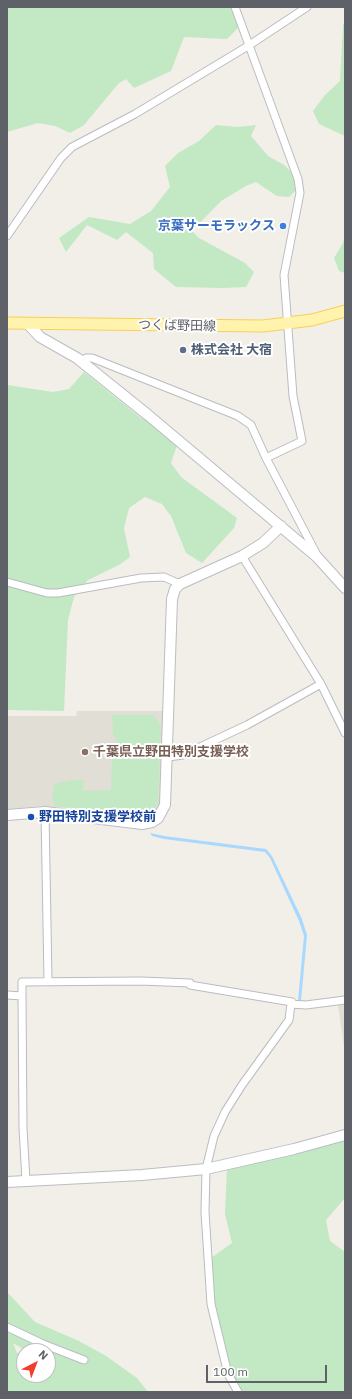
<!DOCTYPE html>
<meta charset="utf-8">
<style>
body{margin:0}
#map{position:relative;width:352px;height:1399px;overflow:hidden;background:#f1efe7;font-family:"IBM Plex Sans",sans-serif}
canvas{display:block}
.frame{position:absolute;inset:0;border:8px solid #5e6268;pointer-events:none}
.north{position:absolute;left:16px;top:1343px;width:40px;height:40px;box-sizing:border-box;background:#fff;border:1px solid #bfc0c3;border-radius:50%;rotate:42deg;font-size:11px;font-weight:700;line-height:16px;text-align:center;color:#5e6268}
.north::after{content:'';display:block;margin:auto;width:14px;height:18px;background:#f23f2c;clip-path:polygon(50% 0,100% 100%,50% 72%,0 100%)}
.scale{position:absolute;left:206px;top:1365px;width:121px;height:18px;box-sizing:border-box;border:2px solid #5e6268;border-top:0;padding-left:5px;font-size:12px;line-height:14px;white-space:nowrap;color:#5e6268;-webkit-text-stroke:3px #fff;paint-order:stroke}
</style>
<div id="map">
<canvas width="352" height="1399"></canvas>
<div class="frame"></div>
<div class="north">N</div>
<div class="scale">100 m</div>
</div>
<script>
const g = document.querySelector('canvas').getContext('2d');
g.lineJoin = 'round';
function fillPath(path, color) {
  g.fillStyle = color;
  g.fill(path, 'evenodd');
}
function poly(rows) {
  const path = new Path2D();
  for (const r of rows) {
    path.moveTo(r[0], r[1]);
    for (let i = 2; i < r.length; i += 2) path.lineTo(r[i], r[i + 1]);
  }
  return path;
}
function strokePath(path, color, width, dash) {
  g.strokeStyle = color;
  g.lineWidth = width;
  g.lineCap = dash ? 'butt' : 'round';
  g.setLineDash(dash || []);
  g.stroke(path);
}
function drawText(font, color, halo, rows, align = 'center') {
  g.font = font + ' "IBM Plex Sans","Noto Sans JP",sans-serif';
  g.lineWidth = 4;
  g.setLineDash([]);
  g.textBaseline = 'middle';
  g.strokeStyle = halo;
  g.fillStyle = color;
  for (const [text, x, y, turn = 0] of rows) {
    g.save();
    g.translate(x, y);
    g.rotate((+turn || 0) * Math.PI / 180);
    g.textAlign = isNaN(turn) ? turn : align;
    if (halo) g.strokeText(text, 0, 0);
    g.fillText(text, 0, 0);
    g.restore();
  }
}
const education = poly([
 [77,711,165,711,162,797,160,805,153,814,144,818,142,816,44,806,7,809,7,716,76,716],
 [345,1002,345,1054,338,1005]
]);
const green = poly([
 [7,7,230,7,242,24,227,39,184,37,171,71,134,88,126,79,119,83,84,125,70,133,55,126,38,123,7,132],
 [345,23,345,136,319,124,313,111,325,95,340,81,343,24],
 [216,125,237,127,256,125,251,136,268,156,284,165,303,183,289,197,277,196,256,182,246,186,221,201,192,231,199,238,245,263,254,272,246,287,223,288,176,287,154,269,153,253,126,232,117,240,87,225,66,252,59,238,89,217,130,224,151,211,170,187,165,166,178,153,199,141],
 [345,233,345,273,339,271,334,258,343,243],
 [84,372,141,418,180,436,171,463,181,477,237,518,234,528,202,563,186,553,171,516,162,504,145,497,129,508,124,528,130,557,119,565,88,580,74,597,68,620,64,711,7,710,7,385,53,392,69,389],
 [112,715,153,715,161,725,158,803,151,812,146,815,54,806,54,802,52,800,54,784,72,780,84,780,83,791,111,790,112,757,115,756,116,737,113,736],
 [345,1140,345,1198,326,1220,330,1241,345,1252,345,1392,241,1392,221,1360,205,1278,208,1260,232,1243,225,1214,227,1169],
 [7,1292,35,1322,79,1341,106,1356,137,1378,148,1392,7,1392],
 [13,1343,26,1351,48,1351,48,1375,24,1375,24,1352,17,1353]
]);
const water = poly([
 [150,833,164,836,266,849,272,856,302,919,307,935,301,1001,298,1001,304,936,299,921,270,858,265,852,164,839,152,836]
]);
const street = poly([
 [235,7,298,179,300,193,284,275,293,396,302,441,266,458],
 [7,236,61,158,72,147,135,114,248,46,307,7],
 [81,361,86,358,92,358,238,416,251,425,266,458,317,555],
 [242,556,321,684,345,733],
 [7,582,47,593,58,593,141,578,164,577,180,584],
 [168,757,183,755,247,725,321,684],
 [45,812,48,980],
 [7,995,22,996,22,982,141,981,190,983,190,985,292,1002,291,1004,306,1005,345,1000],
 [22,996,23,1128,26,1181],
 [7,1327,43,1344,84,1360],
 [238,1392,228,1374,211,1304,205,1212,206,1169,214,1136,225,1112,242,1085,289,1020,291,1004]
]);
const secondary = poly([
 [28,324,40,337,77,358,148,415,317,557,345,588],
 [7,815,45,812,142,824,152,822,158,818,165,805,172,599,175,589,180,584,242,556,263,543,281,526],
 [7,1182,142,1175,206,1169,294,1149,345,1135]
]);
const primary = poly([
 [7,323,263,326,312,320,345,311]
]);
const markers = [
 [283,226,4,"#3f7fe0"],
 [183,350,4,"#5c6f8a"],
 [85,752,4,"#8d6e63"],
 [31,817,4,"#1a4fb4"]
];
const shopNames = [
 ["京葉サーモラックス",275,226]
];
const streetNames = [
 ["つくば野田線",177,326,1]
];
const serviceNames = [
 ["株式会社 大宿",191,350]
];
const educationNames = [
 ["千葉県立野田特別支援学校",93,752]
];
const transitNames = [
 ["野田特別支援学校前",39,817]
];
fillPath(education, '#e1ded5');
fillPath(green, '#c2e9c3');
fillPath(water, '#a9d8ff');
strokePath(street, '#b9bcc1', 9);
strokePath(secondary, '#babdc3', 12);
strokePath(primary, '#f9cf58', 13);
strokePath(street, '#fff', 7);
strokePath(secondary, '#fff', 10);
strokePath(primary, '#fff3ae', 11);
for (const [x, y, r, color] of markers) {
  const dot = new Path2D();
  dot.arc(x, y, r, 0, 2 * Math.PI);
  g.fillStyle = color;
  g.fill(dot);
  strokePath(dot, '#fff', 1.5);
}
drawText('bold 13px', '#366cbe', '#fff', shopNames, 'right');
drawText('13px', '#5e6268', '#fff', streetNames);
drawText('bold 13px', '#4e5e75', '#fff', serviceNames, 'left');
drawText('bold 13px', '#785e54', '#fff', educationNames, 'left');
drawText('bold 13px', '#164399', '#fff', transitNames, 'left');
</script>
